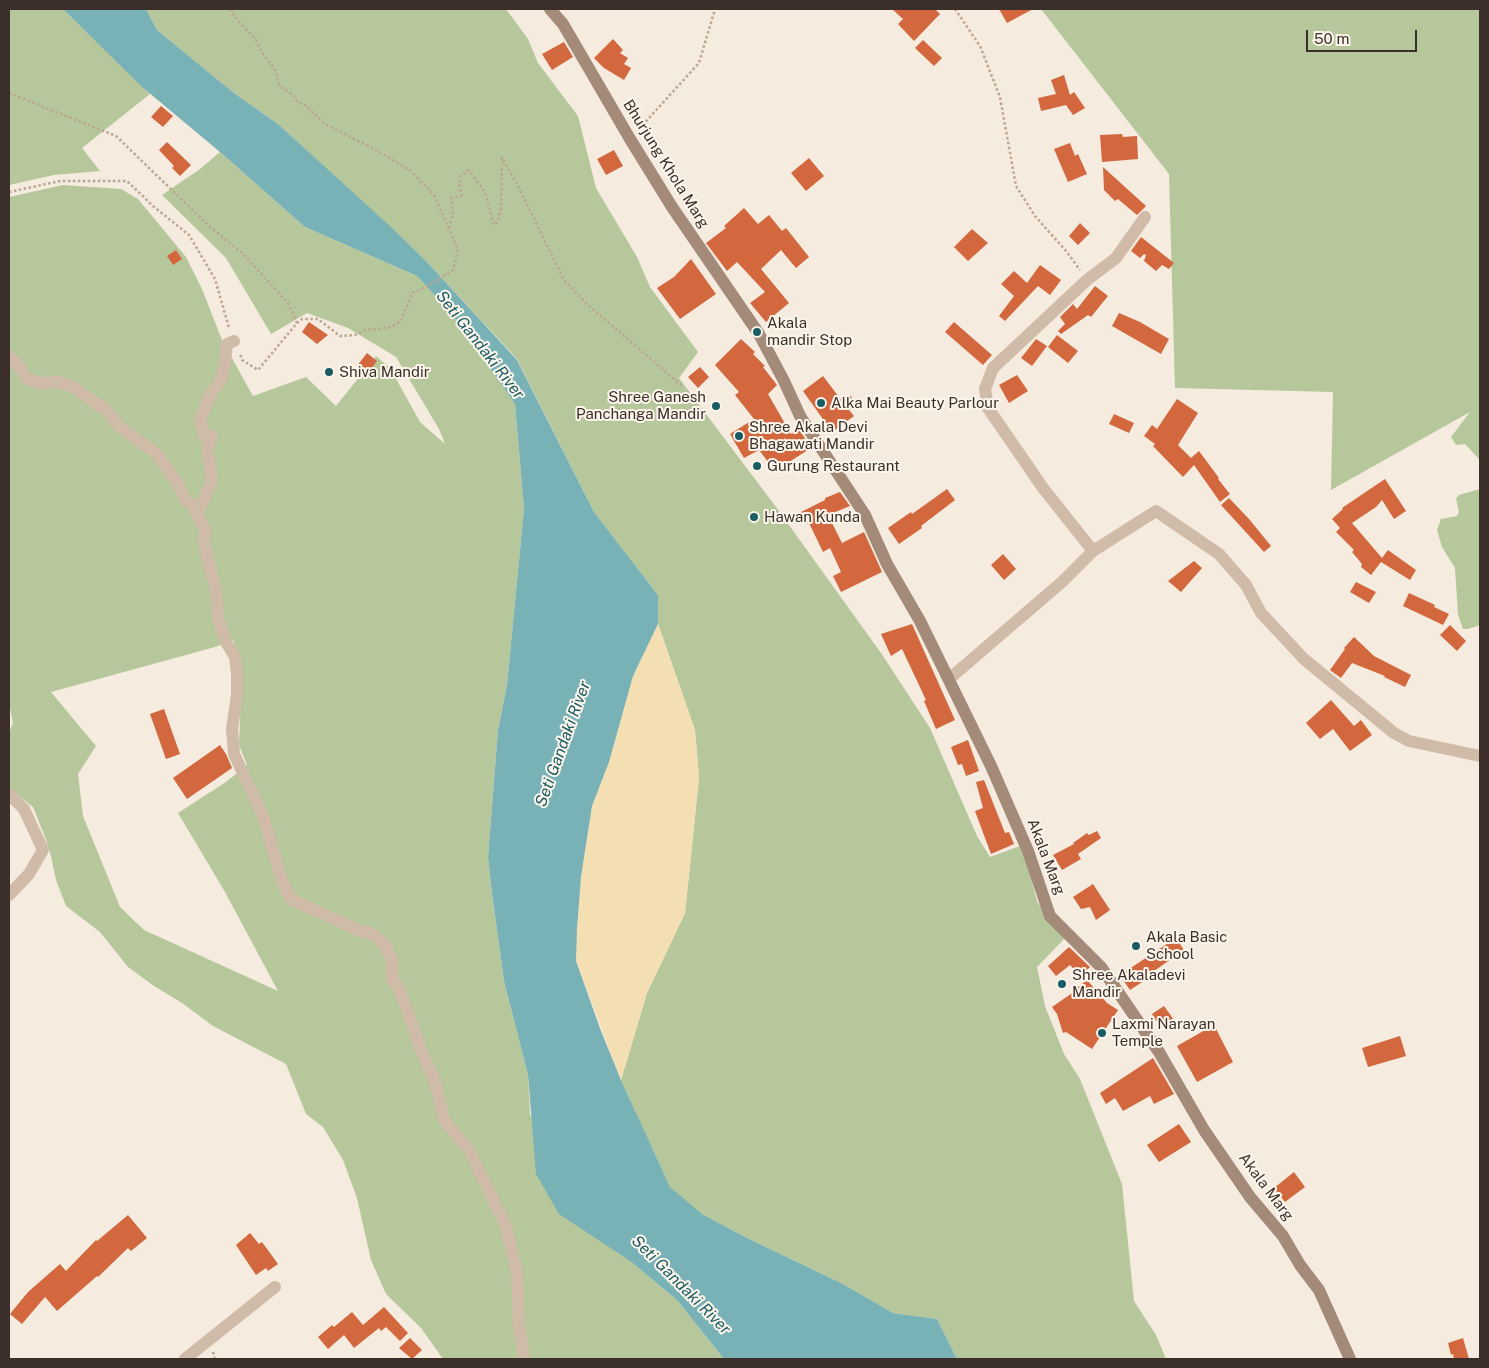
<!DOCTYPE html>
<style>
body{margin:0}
#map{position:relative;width:1489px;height:1368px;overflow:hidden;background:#f5ebde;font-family:"Public Sans",sans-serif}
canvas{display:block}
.frame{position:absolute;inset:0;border:10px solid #3c2f29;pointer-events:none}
.scale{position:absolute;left:1306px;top:30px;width:111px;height:22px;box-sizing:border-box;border:2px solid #3c2f29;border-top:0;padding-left:6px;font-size:15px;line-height:18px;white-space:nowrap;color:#3c2f29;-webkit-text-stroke:4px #fcf5eb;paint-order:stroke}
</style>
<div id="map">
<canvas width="1489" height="1368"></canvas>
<div class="frame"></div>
<div class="scale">50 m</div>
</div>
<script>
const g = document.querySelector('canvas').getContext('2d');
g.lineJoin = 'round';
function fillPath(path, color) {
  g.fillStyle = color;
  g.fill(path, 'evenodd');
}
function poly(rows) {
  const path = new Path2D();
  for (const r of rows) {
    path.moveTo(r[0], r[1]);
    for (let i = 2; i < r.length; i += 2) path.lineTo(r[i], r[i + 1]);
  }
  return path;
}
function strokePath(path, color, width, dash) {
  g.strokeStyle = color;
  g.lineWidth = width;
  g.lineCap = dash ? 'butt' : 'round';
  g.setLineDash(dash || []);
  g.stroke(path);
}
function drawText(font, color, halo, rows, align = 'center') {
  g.font = font + ' "Public Sans",sans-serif';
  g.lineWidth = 4;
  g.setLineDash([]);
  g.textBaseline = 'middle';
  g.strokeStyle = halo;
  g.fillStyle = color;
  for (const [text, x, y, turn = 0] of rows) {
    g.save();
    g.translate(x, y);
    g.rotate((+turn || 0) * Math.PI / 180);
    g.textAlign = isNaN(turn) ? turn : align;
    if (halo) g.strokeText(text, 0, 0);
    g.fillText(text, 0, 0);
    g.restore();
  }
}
const green = poly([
 [9,9,63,9,150,94,82,148,100,171,54,175,9,185],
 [146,9,506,9,528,39,538,63,578,116,596,188,637,257,650,287,698,352,679,378,776,507,881,653,930,728,977,836,990,857,1020,846,1026,860,1037,901,1047,918,1065,938,1037,967,1045,1006,1064,1054,1080,1079,1122,1184,1134,1301,1156,1335,1166,1359,957,1359,937,1319,893,1313,843,1284,745,1237,702,1214,670,1188,621,1080,647,993,685,913,699,778,695,730,658,624,658,595,594,512,517,359,428,263,278,124,234,93,157,30],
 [1041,9,1480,9,1480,460,1465,444,1456,445,1451,437,1470,412,1331,490,1333,392,1175,388,1169,174],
 [220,152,305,227,417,276,451,313,515,404,524,509,507,685,498,730,488,857,492,893,504,981,528,1075,530,1115,630,1261,677,1300,724,1359,443,1359,421,1328,386,1294,371,1260,357,1198,343,1160,323,1127,306,1114,286,1064,213,1026,182,1003,154,986,128,967,100,932,66,906,56,880,51,856,45,837,33,807,9,788,9,733,13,723,9,703,9,197,63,185,121,189,138,199,186,257,202,289,222,340,253,396,306,377,336,406,376,356,390,368,420,422,445,444,439,429,396,357,348,328,307,313,271,334,226,258,162,195,200,169],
 [233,640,242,668,239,745,247,765,226,782,178,813,225,892,278,991,144,930,120,907,83,816,78,774,96,746,51,692,215,647],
 [1480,489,1480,625,1468,629,1463,629,1458,615,1455,568,1442,547,1437,530,1441,519,1457,516,1459,512,1456,498,1459,495]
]);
const sand = poly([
 [658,624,695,730,699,778,685,913,647,993,621,1080,576,961,577,929,581,878,592,806,609,762,633,676]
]);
const water = poly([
 [63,9,146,9,157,30,234,93,278,124,391,227,428,263,517,360,594,512,658,595,658,624,633,676,609,762,592,806,581,877,577,929,576,961,601,1031,621,1080,670,1187,702,1214,745,1237,843,1284,893,1313,937,1319,957,1359,724,1359,677,1300,630,1261,559,1214,536,1174,528,1075,504,981,492,893,488,857,498,730,507,685,524,509,515,404,451,313,417,276,305,227,220,152,141,86]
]);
const building = poly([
 [892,9,935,9,940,14,914,41,898,24,903,19],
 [999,9,1033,9,1007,23],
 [613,39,623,50,620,53,628,58,624,64,631,68,624,80,604,68,594,58],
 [923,40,942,58,934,66,915,48],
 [564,42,573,57,552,70,542,54],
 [1064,75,1070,95,1074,92,1085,108,1073,115,1066,105,1041,111,1038,98,1056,94,1051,80],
 [161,106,173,116,163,127,151,117],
 [1122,134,1123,137,1137,136,1138,159,1102,162,1100,135],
 [167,142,191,165,180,176,172,168,174,166,159,150],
 [1070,143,1075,156,1078,154,1087,174,1068,182,1054,149],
 [614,150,623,166,606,175,597,159],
 [809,158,824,176,806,191,791,173],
 [1103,167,1146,206,1137,215,1118,199,1115,201,1104,190],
 [744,208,758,224,769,215,782,231,786,228,809,257,796,268,781,250,761,269,789,303,766,322,750,303,765,292,737,262,727,271,706,243,726,228,724,226],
 [1080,223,1090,233,1078,245,1069,236],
 [972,229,988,243,968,261,954,247],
 [1141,237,1174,263,1169,269,1162,265,1156,271,1144,261,1146,255,1144,254,1140,258,1131,251],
 [176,250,182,259,173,265,167,256],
 [691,259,716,294,680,319,657,288,674,277],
 [1040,265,1061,280,1050,295,1038,286,1005,321,999,316,1014,296,1001,284,1014,271,1027,283],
 [1095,286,1108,296,1091,317,1088,315,1061,334,1058,331,1065,324,1060,317,1073,304,1077,309],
 [1119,313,1140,322,1169,339,1161,354,1112,326],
 [309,322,328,335,317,344,302,332],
 [954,322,992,355,983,365,945,332],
 [1057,335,1078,351,1068,363,1048,347],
 [741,339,755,352,753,354,765,366,763,367,777,385,768,394,791,434,799,429,811,448,775,471,759,450,744,458,730,434,754,419,735,395,739,392,715,365],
 [1036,339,1047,346,1032,366,1021,358],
 [367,353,377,361,367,374,357,366],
 [700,367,709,377,698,388,688,377],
 [1017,375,1028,391,1009,403,999,385],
 [823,376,842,401,850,395,857,404,849,410,854,416,832,432,803,391],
 [1177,399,1198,413,1178,445,1191,458,1199,451,1219,478,1218,479,1230,494,1220,502,1194,465,1183,477,1153,446,1155,444,1144,436,1152,425,1157,429],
 [1114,414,1134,423,1129,433,1109,424],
 [1385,479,1406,511,1394,519,1382,500,1376,507,1352,523,1382,558,1388,550,1416,570,1410,580,1381,562,1371,575,1361,567,1362,564,1352,552,1354,550,1336,532,1340,528,1332,519,1343,509,1342,508],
 [947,489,955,500,921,526,922,528,899,544,888,528,911,512,912,514],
 [840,492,850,506,828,515,842,543,864,532,882,572,841,592,833,576,841,572,830,548,823,552,809,523,807,524,801,512,825,500,825,498],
 [1229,498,1249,519,1271,546,1264,552,1221,505],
 [1003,554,1016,569,1004,580,991,565],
 [1194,561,1202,568,1181,592,1168,581],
 [1356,582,1376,592,1369,603,1350,592],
 [1409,593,1435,605,1434,607,1449,614,1443,625,1403,606],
 [912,624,955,720,936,729,924,701,926,700,902,649,891,656,881,634],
 [1450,625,1466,641,1457,651,1440,635],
 [1354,637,1374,656,1411,675,1405,687,1384,677,1385,676,1352,663,1341,678,1330,670,1345,649,1344,648],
 [1331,700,1354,726,1361,720,1372,735,1350,751,1333,729,1320,739,1306,723],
 [164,709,180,754,166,759,150,714],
 [968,740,979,771,966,776,962,764,958,765,951,747],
 [220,745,226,754,232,768,187,799,173,778],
 [984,780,1005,833,1009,832,1014,844,991,854,975,811,983,808,976,782],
 [1097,831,1101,838,1078,854,1081,859,1062,870,1053,855,1074,844,1073,843,1087,833,1089,835],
 [1093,884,1110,910,1096,920,1090,907,1081,909,1073,897],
 [1176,938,1184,950,1154,971,1156,973,1130,990,1120,975],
 [1069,947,1090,967,1080,976,1070,965,1056,976,1048,966],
 [1087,980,1107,1003,1118,1010,1092,1049,1066,1032,1063,1033,1057,1014,1052,1007,1078,989,1077,988],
 [1164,1006,1174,1020,1161,1028,1152,1014],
 [1214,1025,1233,1062,1197,1082,1177,1046],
 [1400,1036,1406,1056,1368,1067,1362,1048],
 [1153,1058,1174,1094,1154,1104,1150,1096,1123,1111,1115,1098,1106,1104,1100,1093],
 [1179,1124,1191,1142,1159,1162,1147,1145],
 [1294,1172,1305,1187,1285,1202,1274,1188],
 [128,1215,147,1238,131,1251,128,1248,98,1277,97,1276,57,1311,45,1297,22,1324,10,1314,28,1292,60,1264,66,1271,96,1240,97,1241],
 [250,1233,259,1244,262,1242,278,1264,268,1271,266,1268,256,1275,236,1245],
 [384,1307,408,1333,400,1341,386,1327,381,1331,379,1328,354,1348,344,1335,328,1349,318,1337,332,1325,334,1327,352,1312,363,1325],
 [410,1338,422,1350,412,1359,399,1348],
 [1463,1338,1469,1359,1454,1359,1453,1354,1451,1355,1448,1343]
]);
const path = poly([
 [230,9,238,21,255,38,263,54,276,71,279,85,293,95,298,103,304,104,325,124,378,151,411,171,434,195,458,250,453,270,426,287,412,293,401,321,388,328,365,330,355,335,340,336,318,319,302,319,297,323],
 [955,9,980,46,1000,97,1016,186,1035,216,1066,251,1080,270],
 [9,93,116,136,210,227,242,253,288,303,297,323,258,370,242,360,240,354],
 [639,129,699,63,715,9],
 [9,192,60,181,127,181,153,206,189,235,215,279,229,328],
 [449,228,453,214,451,198,461,196,459,183,461,175,469,170,485,192,494,225,498,222,501,208,502,158,517,184,564,280,589,306,682,386],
 [213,1352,215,1359]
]);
const street = poly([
 [9,356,20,367,26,378,40,383,58,382,73,387,106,410,119,426,157,454,179,486,185,500,195,507,197,515,205,529,204,543,216,591,218,619,226,642,235,657,237,673,237,695,232,729,234,754,263,816,283,884,292,900,354,928,359,931,368,932,378,938,386,947,392,959,392,980,399,988,423,1055,435,1082,444,1120,469,1150,505,1224,517,1271,519,1325,524,1359],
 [197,515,212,481,207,448,212,436,204,435,200,420,212,391,219,384,224,369,227,344,234,341],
 [1093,551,1043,488,988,408,985,389,993,368,1087,280,1116,258,1145,217],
 [949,679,1062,582,1093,551,1156,511,1219,554,1246,585,1261,613,1304,659,1394,733,1409,741,1480,756],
 [9,794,24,809,43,850,29,874,9,895],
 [185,1359,275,1287]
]);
const secondary = poly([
 [550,9,563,24,630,139,672,207,759,334,784,381,800,416,865,515,887,564,920,621,991,766,1028,851,1050,916,1101,967,1159,1052,1204,1130,1250,1197,1283,1236,1300,1265,1319,1290,1350,1359]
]);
const markers = [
 [757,332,5,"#195c63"],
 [329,372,5,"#195c63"],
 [821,403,5,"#195c63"],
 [716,406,5,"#195c63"],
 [739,436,5,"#195c63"],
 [757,466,5,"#195c63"],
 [754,517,5,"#195c63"],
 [1136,946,5,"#195c63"],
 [1062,984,5,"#195c63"],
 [1102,1033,5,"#195c63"]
];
const streetNames = [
 ["Bhurjung Khola Marg",666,164,58],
 ["Akala Marg",1046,857,69],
 ["Akala Marg",1266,1187,53]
];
const poiNames = [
 ["Akala",767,323],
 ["mandir Stop",767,340],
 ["Shiva Mandir",339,372],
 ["Shree Ganesh",706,397,"right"],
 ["Panchanga Mandir",706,414,"right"],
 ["Alka Mai Beauty Parlour",831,403],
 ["Shree Akala Devi",749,427],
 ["Bhagawati Mandir",749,444],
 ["Gurung Restaurant",767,466],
 ["Hawan Kunda",764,517],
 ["Akala Basic",1146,937],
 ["School",1146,954],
 ["Shree Akaladevi",1072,975],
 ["Mandir",1072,992],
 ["Laxmi Narayan",1112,1024],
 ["Temple",1112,1041]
];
const waterNames = [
 ["Seti Gandaki River",480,345,52],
 ["Seti Gandaki River",563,744,-70],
 ["Seti Gandaki River",681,1285,45]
];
fillPath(green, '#b7c79c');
fillPath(sand, '#f4dfb2');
fillPath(water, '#79b2b6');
fillPath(building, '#d3673e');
strokePath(path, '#bca592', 2.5, [2.5, 2.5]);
strokePath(street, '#cfbba8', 12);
strokePath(secondary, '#a48a79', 12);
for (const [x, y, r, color] of markers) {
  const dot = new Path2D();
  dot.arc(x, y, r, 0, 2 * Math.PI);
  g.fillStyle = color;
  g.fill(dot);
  strokePath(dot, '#fcf5eb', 2);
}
drawText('15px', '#3c2f29', '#fcf5eb', streetNames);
drawText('15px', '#3c2f29', '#fcf5eb', poiNames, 'left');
drawText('italic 16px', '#195c63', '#fcf5eb', waterNames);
</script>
